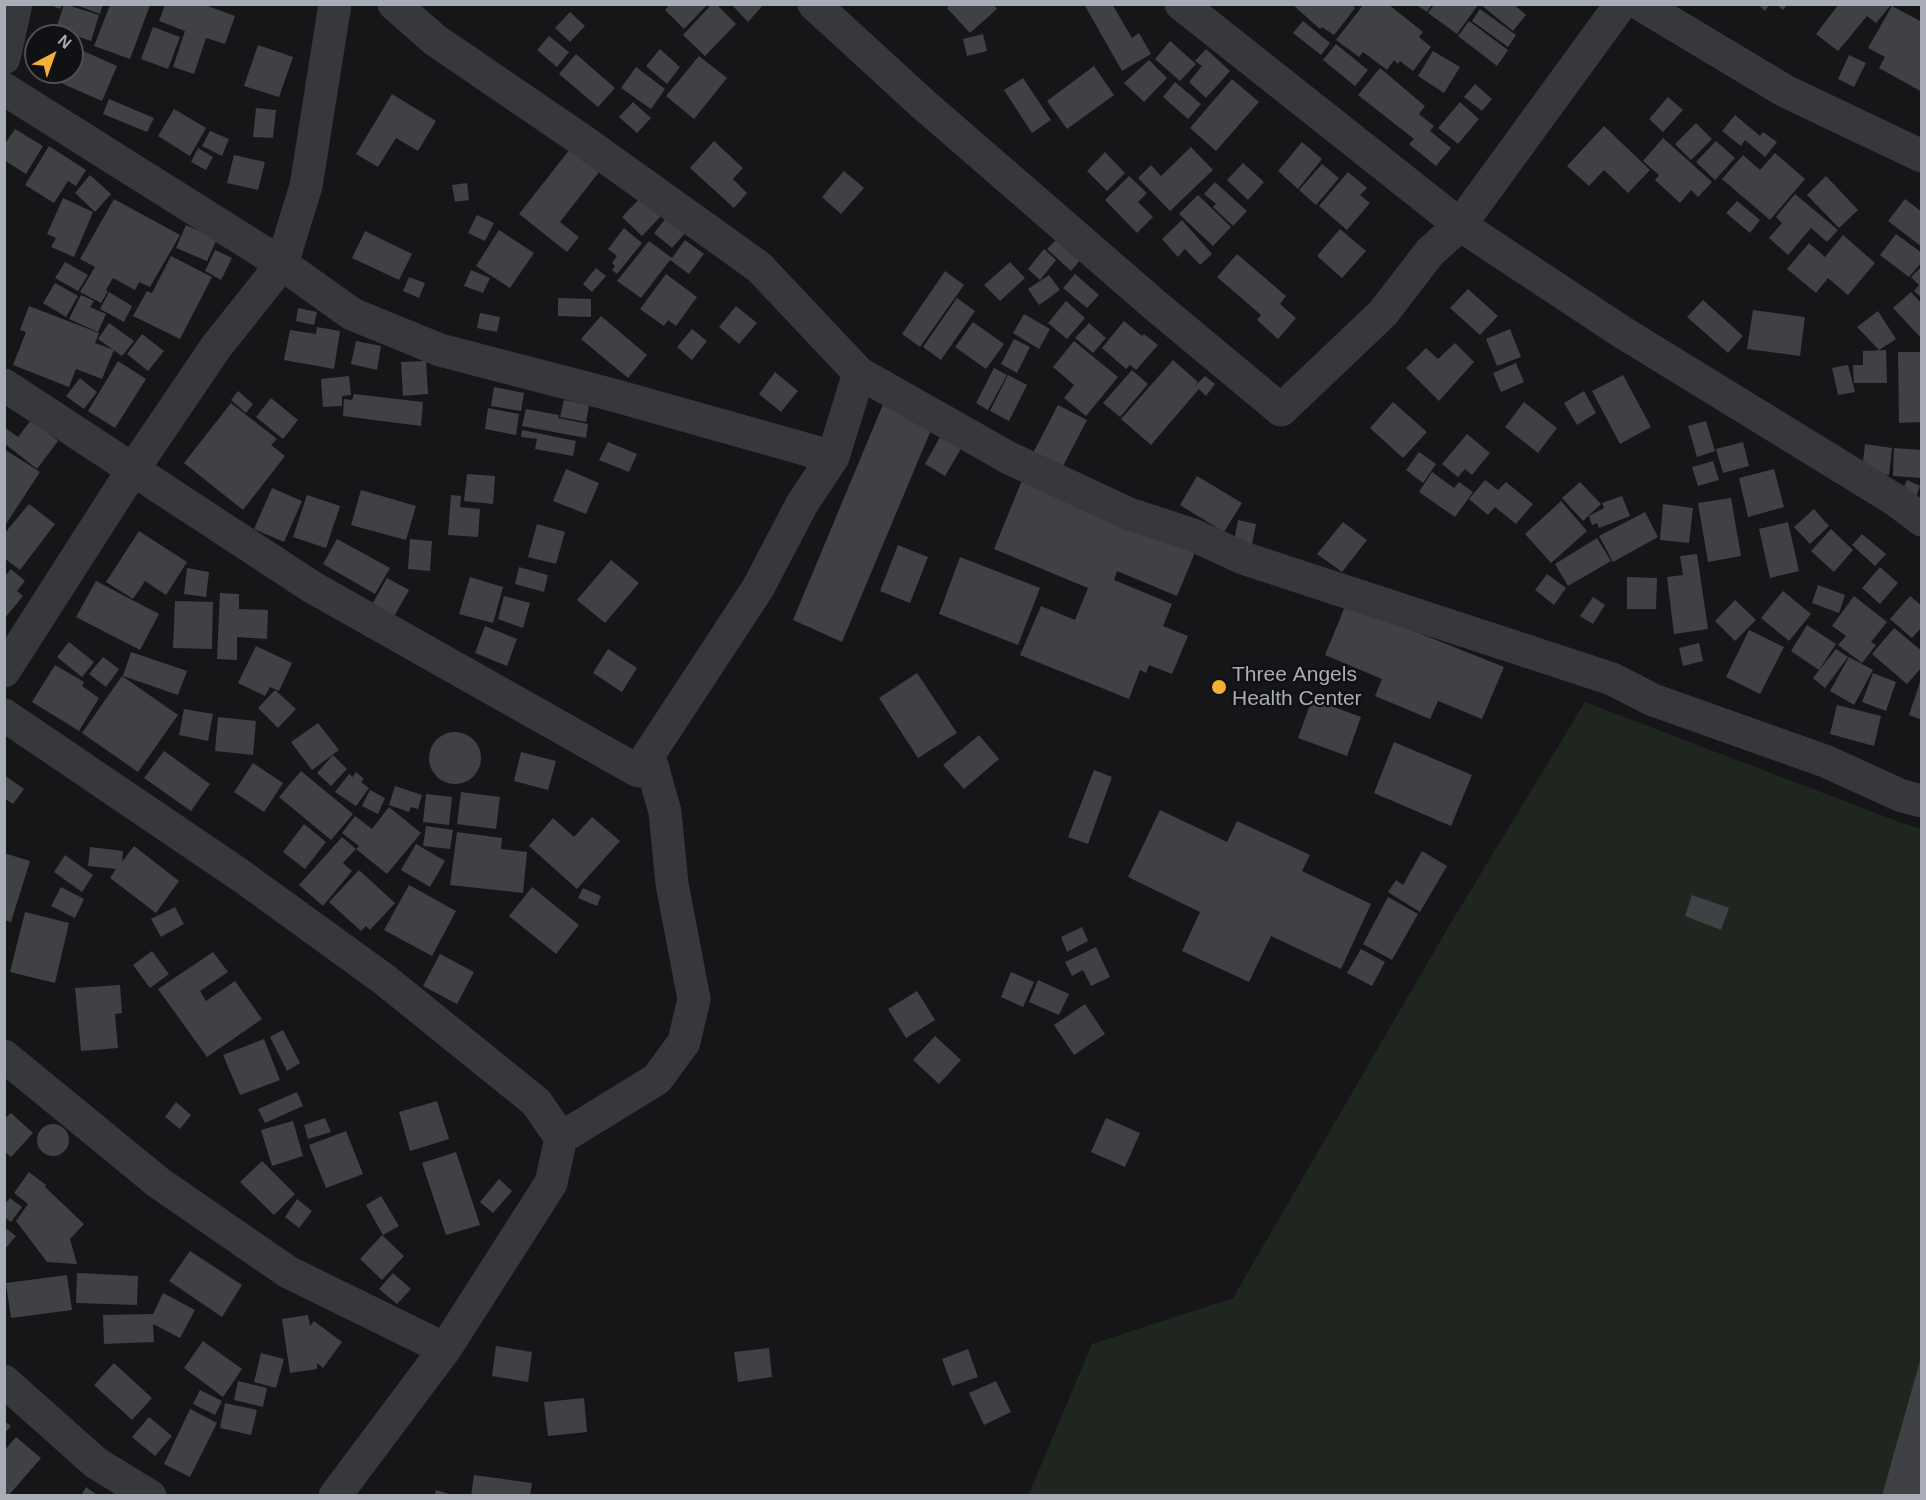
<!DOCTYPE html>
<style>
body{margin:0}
#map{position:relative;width:1926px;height:1500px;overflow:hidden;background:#161618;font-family:Arial,sans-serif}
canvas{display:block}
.frame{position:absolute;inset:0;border:6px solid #a8adb8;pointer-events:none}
.north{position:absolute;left:24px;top:24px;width:60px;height:60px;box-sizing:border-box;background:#111113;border:2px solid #4d4f55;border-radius:50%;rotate:41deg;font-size:16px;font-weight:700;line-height:24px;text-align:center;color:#a8adb8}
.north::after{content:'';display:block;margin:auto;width:21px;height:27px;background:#f2b134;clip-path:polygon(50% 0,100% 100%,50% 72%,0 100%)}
</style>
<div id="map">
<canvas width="1926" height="1500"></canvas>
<div class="frame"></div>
<div class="north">N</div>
</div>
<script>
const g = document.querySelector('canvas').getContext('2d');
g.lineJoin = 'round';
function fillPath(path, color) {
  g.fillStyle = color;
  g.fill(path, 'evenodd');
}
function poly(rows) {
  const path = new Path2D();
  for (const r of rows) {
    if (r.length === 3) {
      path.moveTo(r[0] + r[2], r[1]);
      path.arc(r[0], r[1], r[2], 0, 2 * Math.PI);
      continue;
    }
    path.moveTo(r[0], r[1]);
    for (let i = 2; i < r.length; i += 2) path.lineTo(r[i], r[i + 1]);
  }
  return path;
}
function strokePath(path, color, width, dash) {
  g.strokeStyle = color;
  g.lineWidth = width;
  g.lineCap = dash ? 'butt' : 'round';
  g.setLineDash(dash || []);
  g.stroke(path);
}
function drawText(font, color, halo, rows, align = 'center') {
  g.font = font + ' Arial,sans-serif';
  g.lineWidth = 4.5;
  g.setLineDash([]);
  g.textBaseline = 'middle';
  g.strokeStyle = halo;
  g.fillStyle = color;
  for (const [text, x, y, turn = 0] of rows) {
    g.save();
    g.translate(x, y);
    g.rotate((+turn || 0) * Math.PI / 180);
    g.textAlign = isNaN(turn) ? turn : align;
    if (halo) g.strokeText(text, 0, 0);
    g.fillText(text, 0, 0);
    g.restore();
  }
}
const green = poly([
 [1585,702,1902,823,1921,829,1921,1495,1028,1496,1092,1344,1233,1298,1446,931]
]);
const building = poly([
 [48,4,62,4,60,9],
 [64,4,99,15,91,41,56,29],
 [73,4,103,4,100,14],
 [670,4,708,4,684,29,665,10],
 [712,4,716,4,736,24,705,56,683,35],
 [731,4,764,4,748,22],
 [950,4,993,4,997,9,970,33,947,8],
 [1084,4,1112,4,1132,38,1139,33,1151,54,1122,71],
 [1295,4,1351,4,1355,8,1334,35,1322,27,1320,29,1294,6],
 [1364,4,1388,4,1423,32,1419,37,1431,47,1413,71,1400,61,1398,64,1394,60,1387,70,1363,52,1359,57,1336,40],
 [1415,4,1432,4,1427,12],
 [1480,4,1513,4,1526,15,1513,31],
 [1758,4,1770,4,1765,11],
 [1776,4,1788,4,1783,10],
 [1839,4,1888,4,1890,6,1876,23,1867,16,1838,51,1816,34],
 [110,5,150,5,130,59,94,46],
 [165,5,205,5,235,16,225,44,206,38,194,74,173,67,185,31,159,21],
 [1434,5,1478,5,1457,34,1428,13],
 [1892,6,1922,22,1922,92,1879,68,1885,57,1868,48],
 [1480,9,1516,35,1508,47,1472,21],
 [570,12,585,26,570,42,555,28],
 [1303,21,1330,43,1321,55,1293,33],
 [1469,21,1508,50,1497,66,1458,36],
 [153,27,180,37,168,69,141,59],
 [983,34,987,51,967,56,963,39],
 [549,36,569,52,557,67,537,50],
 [1170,41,1196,64,1180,81,1155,59],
 [1336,44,1368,70,1355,86,1323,60],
 [258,45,293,57,279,97,244,86],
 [72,46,117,66,102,101,36,72,72,72],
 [660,49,680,67,667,84,646,66],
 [1206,49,1230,71,1206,98,1189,82,1202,66,1195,61],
 [1433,51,1460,67,1444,93,1418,76],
 [576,54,615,88,598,107,559,74],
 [1849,55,1866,63,1854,87,1838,79],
 [699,56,727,78,694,119,666,96],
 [1149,60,1167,78,1144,102,1124,83],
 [1094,66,1114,95,1067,129,1047,101],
 [636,67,665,89,651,109,621,88],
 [1380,68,1425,106,1419,114,1434,126,1430,131,1451,148,1436,166,1409,144,1414,139,1358,95],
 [1023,78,1051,120,1032,133,1004,90],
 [1232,79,1259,102,1216,151,1190,128],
 [1175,82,1201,104,1188,119,1163,97],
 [1475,84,1492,99,1482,111,1464,97],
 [392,94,436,121,418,151,396,138,378,167,356,154],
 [1668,97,1683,110,1663,132,1649,119],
 [109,99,154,118,147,132,103,114],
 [633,102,651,118,637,133,619,117],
 [1460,102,1479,119,1458,144,1438,128],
 [256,108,276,110,273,138,253,137],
 [174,109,206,128,190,156,158,136],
 [1735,115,1760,136,1763,132,1777,142,1765,157,1745,140,1741,146,1722,131],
 [1696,123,1712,139,1691,160,1675,144],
 [1604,126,1650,170,1628,193,1604,170,1589,186,1567,166],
 [15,129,43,146,26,174,4,160,4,145],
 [210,131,229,139,222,156,202,146],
 [1663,138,1712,182,1698,197,1691,190,1680,203,1655,180,1659,175,1643,161],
 [714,141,743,168,733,179,747,193,734,208,690,168],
 [1716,141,1735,158,1715,180,1696,162],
 [1302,142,1322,159,1298,189,1278,171],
 [49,146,86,170,76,186,68,181,54,203,25,185],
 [1191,147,1213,170,1170,211,1138,178,1151,165,1161,176],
 [198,148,213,157,206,170,191,162],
 [570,149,599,172,560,222,579,237,567,252,519,214],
 [1105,152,1125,173,1107,191,1087,171],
 [1775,153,1805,179,1770,220,1722,179,1743,155,1760,170],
 [234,155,265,162,258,190,227,183],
 [1243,163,1264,182,1248,200,1227,180],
 [1322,164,1339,178,1316,205,1299,190],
 [844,171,864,188,841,214,822,197],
 [1348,172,1367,188,1360,195,1370,203,1347,230,1319,206],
 [90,175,111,194,95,212,75,193],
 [1129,176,1147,193,1138,202,1153,217,1137,233,1105,200],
 [1826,176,1858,210,1839,228,1807,195],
 [1215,182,1247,211,1233,226,1213,207,1216,204,1204,194],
 [467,183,469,200,455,202,452,185],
 [644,194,664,213,642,236,622,217],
 [1795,194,1838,230,1827,242,1811,228,1788,255,1769,238,1782,223,1776,217],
 [1198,195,1231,227,1213,246,1179,214],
 [63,198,93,212,74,257,51,247,56,238,47,234],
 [114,199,180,235,150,287,139,282,135,290,113,278,106,290,108,291,101,303,80,292,95,267,80,259],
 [1905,199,1922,212,1922,247,1888,221],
 [1737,201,1760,220,1750,233,1726,213],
 [477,215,494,223,485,241,468,233],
 [667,217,686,232,672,248,654,233],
 [1182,220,1212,254,1200,265,1185,249,1178,257,1162,239],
 [186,225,217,239,207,261,176,248],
 [624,228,642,243,617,274,612,270,615,266,612,263,617,256,608,249],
 [1340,229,1366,251,1342,278,1317,256],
 [499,230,534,253,510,288,476,266],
 [365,231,412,254,399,280,352,258],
 [1896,234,1922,253,1922,262,1909,277,1880,255],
 [1843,235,1875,263,1848,295,1828,278,1816,293,1787,269,1809,243,1825,257],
 [1059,237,1082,258,1071,271,1047,249],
 [685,240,704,254,689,274,670,260,641,298,617,281,649,241,672,258],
 [1044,249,1056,260,1040,280,1028,269],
 [215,250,232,258,221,280,205,271],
 [1237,254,1286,296,1280,304,1296,318,1278,339,1257,320,1261,315,1217,277],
 [171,256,212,277,180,339,133,316,147,291,152,293],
 [65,262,88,275,78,291,55,278],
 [1010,262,1025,278,1000,301,984,285],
 [1922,266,1922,298,1914,291,1919,285,1911,277],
 [596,268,606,276,592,292,583,284],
 [471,270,490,278,483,293,464,286],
 [945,271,964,285,920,347,902,334],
 [666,274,697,297,676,326,668,320,664,326,640,309],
 [1075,274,1099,295,1087,308,1063,288],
 [1049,275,1060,290,1039,305,1028,289],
 [409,277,425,283,419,298,403,291],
 [55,283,78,296,66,317,43,303],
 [1468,289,1498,316,1480,335,1450,308],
 [109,292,132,306,124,322,100,309],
 [1911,292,1922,304,1920,337,1893,308],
 [81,295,94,301,90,307,106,314,98,332,69,319],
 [558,298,591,299,591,317,558,316],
 [957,298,975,311,941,360,923,347],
 [1703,300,1743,336,1728,353,1687,317],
 [1066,301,1085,318,1067,339,1048,323],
 [29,306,99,333,95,343,114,350,102,379,76,369,69,387,13,365,26,332,20,330],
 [736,306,757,323,739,344,719,327],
 [298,308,317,312,314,325,296,321],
 [1753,310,1805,317,1800,356,1747,349],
 [1878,311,1896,339,1879,350,1857,327],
 [480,313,500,317,497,332,477,328],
 [1024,314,1050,329,1039,349,1013,333],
 [601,316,647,355,628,378,581,339],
 [1124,321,1142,336,1144,334,1158,345,1136,370,1130,365,1126,369,1102,348],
 [973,322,1004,344,986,369,955,347],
 [109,323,134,341,122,356,98,339],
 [1089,323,1106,338,1093,353,1075,338],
 [317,327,340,331,334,369,284,360,290,330,316,334],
 [692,329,707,341,692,360,677,347],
 [1510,329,1521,357,1497,366,1486,339],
 [142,334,164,351,148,371,127,354],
 [1014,339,1030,347,1017,373,1001,364],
 [356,341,381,346,377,370,351,364],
 [1074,341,1118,377,1086,416,1064,398,1074,385,1053,367],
 [1455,343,1474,362,1439,401,1406,368,1426,348,1438,359],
 [1886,350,1887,383,1854,383,1853,365,1863,365,1863,351],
 [1898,352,1922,352,1922,422,1899,423],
 [1173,360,1198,382,1193,388,1205,376,1215,384,1206,396,1199,389,1151,445,1121,419],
 [118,361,146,379,115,428,88,411],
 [426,361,428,394,403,396,401,362],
 [1516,363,1524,382,1501,392,1493,373],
 [1848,365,1855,392,1838,395,1832,368],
 [994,368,1007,375,988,410,976,403],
 [1132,370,1148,384,1120,417,1103,403],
 [775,372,798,391,781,412,759,394],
 [1008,375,1027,385,1009,421,990,411],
 [1623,375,1651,427,1620,444,1592,391],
 [349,376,351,395,342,396,342,406,323,407,321,379],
 [80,378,97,392,84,409,66,396],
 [494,387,524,393,521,411,491,406],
 [238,391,253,404,246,413,231,400],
 [1584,391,1596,413,1577,425,1564,403],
 [354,394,423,402,421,426,343,416,344,399,352,400],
 [271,398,298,420,283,439,256,417],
 [564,400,589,405,586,422,560,417],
 [884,402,934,423,842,642,793,620],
 [1393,402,1427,432,1403,458,1370,428],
 [1524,402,1557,428,1538,453,1505,427],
 [231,403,277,439,271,445,285,456,243,510,184,463],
 [1058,405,1087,420,1062,468,1033,453],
 [488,408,519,414,516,435,485,429],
 [526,409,559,415,558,418,588,424,586,438,522,426],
 [31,420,58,441,37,469,4,443,4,427,18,437],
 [1706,421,1715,451,1697,457,1688,426],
 [522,430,576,441,573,456,535,449,537,439,521,437],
 [944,430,965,442,945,476,925,464],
 [1467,434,1490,453,1472,475,1465,469,1458,477,1442,464],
 [608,442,637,454,629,472,599,460],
 [1743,442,1749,466,1723,473,1716,449],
 [1865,444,1892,448,1889,475,1862,472],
 [1894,448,1922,450,1922,478,1893,476],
 [4,449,40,472,4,527],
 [1419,452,1436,464,1423,483,1406,470],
 [1713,461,1719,480,1698,486,1692,467],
 [566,469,599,483,586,514,553,501],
 [1774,469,1784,507,1748,517,1739,478],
 [1432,472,1454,488,1459,482,1473,492,1455,517,1419,492],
 [1025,473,1196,550,1177,596,1117,571,1114,580,1172,604,1163,626,1188,636,1172,674,1149,665,1146,673,1140,670,1129,699,1020,655,1041,606,1075,620,1088,588,994,549],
 [467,474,495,476,493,504,464,501],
 [1197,476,1242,503,1224,532,1180,505],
 [1485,480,1498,490,1506,482,1533,504,1516,524,1495,507,1488,515,1469,499],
 [1907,480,1920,486,1916,497,1902,491],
 [1580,482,1601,504,1583,521,1562,498],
 [272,488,302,501,284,542,254,529],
 [361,490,416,506,406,540,351,525],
 [307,495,340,506,326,548,293,537],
 [451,495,461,496,460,507,480,509,478,537,448,535],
 [1622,496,1630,516,1599,528,1597,523,1592,525,1589,516,1604,508,1602,503],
 [1731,498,1741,556,1708,562,1698,503],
 [1561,501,1587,531,1551,563,1525,534],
 [29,504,55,524,20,570,4,558,4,534],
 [1663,504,1693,508,1689,543,1660,540],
 [1814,509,1829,526,1810,544,1794,527],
 [1645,512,1658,537,1613,562,1599,536],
 [1238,520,1256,524,1252,544,1234,540],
 [1343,522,1367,540,1342,572,1317,554],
 [1788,522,1799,571,1770,578,1759,529],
 [537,524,565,532,556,564,528,557],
 [1831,529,1853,550,1834,572,1811,551],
 [139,531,187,562,166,595,145,581,133,599,106,582],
 [1862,534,1886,554,1875,566,1852,545],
 [1597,538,1611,561,1568,586,1555,564],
 [337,539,390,568,375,594,323,564],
 [410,539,432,541,430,571,408,569],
 [898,545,928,557,910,603,880,591],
 [1697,554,1708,629,1674,634,1667,577,1683,575,1680,556],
 [960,557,1040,588,1018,645,939,614],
 [611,560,639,583,605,623,577,600],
 [519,567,548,575,544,592,515,584],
 [1880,567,1898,583,1880,604,1862,588],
 [187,568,209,572,206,597,184,594],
 [11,569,25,581,17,591,23,596,4,619,4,577],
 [1547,574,1566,588,1554,605,1535,590],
 [470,577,503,587,493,623,459,614],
 [1627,577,1657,578,1656,609,1627,609],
 [387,578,409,590,392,620,370,608],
 [96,581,159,614,140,650,76,617],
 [1818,585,1845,595,1839,613,1812,603],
 [1783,591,1811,614,1789,641,1761,618],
 [220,593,239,594,239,609,268,610,267,639,237,637,237,660,217,659],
 [504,596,530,603,523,628,498,619],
 [1854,596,1887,622,1871,642,1876,645,1862,663,1850,654,1851,652,1850,654,1838,645,1846,636,1832,626],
 [1910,596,1922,606,1922,627,1912,638,1890,619],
 [1593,597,1605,605,1593,624,1580,616],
 [1735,600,1756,620,1735,641,1715,621],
 [175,601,213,602,212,649,173,648],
 [1346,604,1504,667,1482,719,1438,701,1430,719,1375,696,1382,679,1325,655],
 [1807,625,1836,644,1819,670,1791,651],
 [485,626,517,639,507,666,475,653],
 [1894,628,1922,651,1922,667,1907,684,1872,654],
 [1749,630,1784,647,1760,694,1726,677],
 [69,642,94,662,82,677,57,657],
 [1699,643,1703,661,1683,666,1679,648],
 [256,646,292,663,279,691,270,687,265,696,238,683],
 [608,649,637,668,622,692,593,673],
 [1836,649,1848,657,1825,688,1813,678],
 [131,652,187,671,178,695,123,676],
 [103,657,119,669,106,687,89,674],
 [1849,657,1873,670,1854,705,1830,691],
 [55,665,84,682,82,686,99,698,79,731,32,702],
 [917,673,957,733,918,758,879,698],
 [1873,673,1896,682,1886,711,1862,702],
 [122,676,178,715,138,772,82,733],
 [1921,679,1922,679,1922,720,1909,715],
 [275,690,296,709,278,728,258,708],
 [1312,699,1361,717,1347,756,1298,738],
 [1837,705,1881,716,1874,746,1830,734],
 [184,709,213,714,208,741,179,735],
 [218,717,256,721,253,755,215,751],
 [318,723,339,750,312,770,291,742],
 [455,758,26],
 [979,735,999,759,964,789,943,765],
 [1394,742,1472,775,1451,826,1374,793],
 [164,751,210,784,191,811,144,778],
 [521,752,556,761,548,790,514,781],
 [333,755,347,769,331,786,317,773],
 [253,763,283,783,264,812,234,792],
 [1094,770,1112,777,1088,844,1068,837],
 [301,771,353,814,331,840,279,797],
 [356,772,364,779,361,782,369,788,356,806,335,792,349,774,353,777],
 [4,775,24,789,13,804,4,798],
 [395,786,422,795,418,809,411,807,409,812,389,805],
 [370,790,385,798,378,814,362,806],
 [461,792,500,797,496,829,457,824],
 [426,794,452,797,449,825,423,822],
 [389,807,421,833,387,874,356,849,359,846,342,833,355,816,372,829],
 [1160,810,1227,842,1237,821,1310,855,1302,871,1371,904,1341,969,1271,936,1249,982,1182,951,1200,912,1128,877],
 [592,817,620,841,577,889,529,846,553,818,574,837],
 [304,824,326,842,305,869,283,852],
 [426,826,453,830,450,849,423,846],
 [457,832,502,838,501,849,527,852,523,893,450,885],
 [342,837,356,849,343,863,352,871,323,906,299,885],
 [416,844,445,861,430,887,401,870],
 [134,846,179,881,156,913,110,878,116,869,88,866,90,847,123,851,122,862],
 [1422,851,1447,866,1420,912,1388,892,1396,880,1403,885],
 [4,853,30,861,11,922,4,920],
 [65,855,93,875,82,892,54,872],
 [359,870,395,903,370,930,366,926,361,931,329,902],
 [409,885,456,911,432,956,384,930],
 [61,887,84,899,75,918,51,906],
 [532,887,579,925,556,954,509,916],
 [583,888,601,896,597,906,578,898],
 [1692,895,1729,908,1721,930,1685,916],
 [1388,897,1418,914,1392,960,1363,944],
 [175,907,184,924,161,937,151,919],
 [25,912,69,923,55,983,10,972],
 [1082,927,1088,941,1067,952,1061,937],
 [1096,947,1110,977,1091,986,1083,970,1072,976,1065,962],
 [1361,949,1385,962,1372,986,1347,973],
 [152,951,169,974,150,988,133,965],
 [213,952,228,972,200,991,206,1001,235,981,262,1019,207,1057,158,989],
 [440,954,474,972,457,1004,423,986],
 [1011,972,1034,982,1023,1007,1001,997],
 [1038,980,1069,994,1059,1015,1029,1002],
 [120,985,122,1013,115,1014,118,1048,81,1051,75,988],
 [917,991,935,1020,906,1038,888,1009],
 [1085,1004,1105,1034,1074,1055,1054,1025],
 [283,1030,300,1063,287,1071,270,1037],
 [935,1036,961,1060,939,1084,913,1060],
 [264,1039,280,1080,240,1095,223,1055],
 [297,1092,303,1106,265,1123,258,1109],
 [437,1101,449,1139,410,1151,399,1112],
 [176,1102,191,1115,180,1129,165,1117],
 [11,1113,33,1133,11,1157,4,1151,4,1119],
 [325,1118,331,1132,308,1139,304,1125],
 [1106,1118,1140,1133,1125,1167,1091,1152],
 [293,1121,303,1156,272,1166,261,1130],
 [53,1140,16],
 [346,1131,363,1174,326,1188,309,1145],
 [456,1152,480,1225,446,1235,422,1163],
 [262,1161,295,1194,274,1215,240,1182],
 [29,1172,46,1185,45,1187,84,1224,70,1239,77,1264,47,1262,16,1221,28,1204,14,1193],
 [499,1179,512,1191,493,1213,480,1202],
 [381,1196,399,1226,383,1235,366,1205],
 [10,1198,22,1207,11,1222,4,1217,4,1205],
 [297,1199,312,1211,299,1228,285,1217],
 [4,1227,16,1236,4,1250],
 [382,1235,404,1256,382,1280,360,1259],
 [190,1251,242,1285,222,1317,169,1281],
 [77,1273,138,1276,137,1305,76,1303],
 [393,1273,411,1289,397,1304,379,1289],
 [67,1275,72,1310,11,1318,6,1283],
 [163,1293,195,1310,180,1338,153,1324,154,1342,104,1344,103,1315,153,1314],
 [308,1315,310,1326,314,1321,342,1342,323,1368,317,1363,317,1369,290,1373,282,1319],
 [203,1341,242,1369,223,1397,184,1368],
 [496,1346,532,1352,528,1382,492,1376],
 [769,1348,772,1377,738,1382,734,1352],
 [968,1349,978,1377,952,1386,942,1359],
 [261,1353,284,1359,276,1388,254,1382],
 [1921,1357,1922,1496,1882,1496],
 [114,1363,152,1398,132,1420,94,1385],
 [238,1381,267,1388,263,1407,234,1400],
 [996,1381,1011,1412,984,1425,969,1393],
 [200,1390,222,1401,215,1415,193,1404],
 [584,1398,587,1432,548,1436,544,1402],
 [225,1403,257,1410,251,1435,220,1428],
 [190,1409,217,1423,190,1477,164,1464],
 [149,1417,172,1436,155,1456,132,1437],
 [4,1421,11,1426,4,1434],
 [16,1437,41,1458,8,1496,4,1496,4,1451],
 [474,1475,532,1483,530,1496,471,1496],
 [86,1487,99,1496,81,1496],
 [436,1490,453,1495,453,1496,434,1496]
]);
const minor = poly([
 [394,4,435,40,583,141,759,267,859,373,1009,458,1129,514,1193,535,1243,558,1612,679,1653,700,1825,761,1902,796,1922,801],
 [814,4,923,104,1156,306,1281,410,1383,313,1430,252,1460,225,1621,4],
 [1181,4,1460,225,1622,332,1897,501,1922,520],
 [1640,4,1785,91,1922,156],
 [4,58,16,4],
 [4,89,282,264,352,314,440,350,613,395,833,457,859,373],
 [4,385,312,587,638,771,758,588,802,504,833,457],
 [4,671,134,468,216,347,282,264,306,186,335,4],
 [4,715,240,875,385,980,536,1102,561,1138,551,1183,445,1349,335,1496],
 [4,1056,159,1183,288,1272,445,1349],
 [561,1138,657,1079,684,1042,694,999,672,884,665,812,649,755],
 [4,1381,96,1463,150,1496]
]);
const markers = [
 [1219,687,8,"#f2b134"]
];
const poiNames = [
 ["Three Angels",1232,675],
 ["Health Center",1232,699]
];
fillPath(green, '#1e261f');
fillPath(building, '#404145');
strokePath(minor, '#37383d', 33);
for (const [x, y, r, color] of markers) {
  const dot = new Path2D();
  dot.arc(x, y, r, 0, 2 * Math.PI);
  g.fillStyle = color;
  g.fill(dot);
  strokePath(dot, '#111113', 2);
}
drawText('21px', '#a8adb8', '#111113', poiNames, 'left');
</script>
